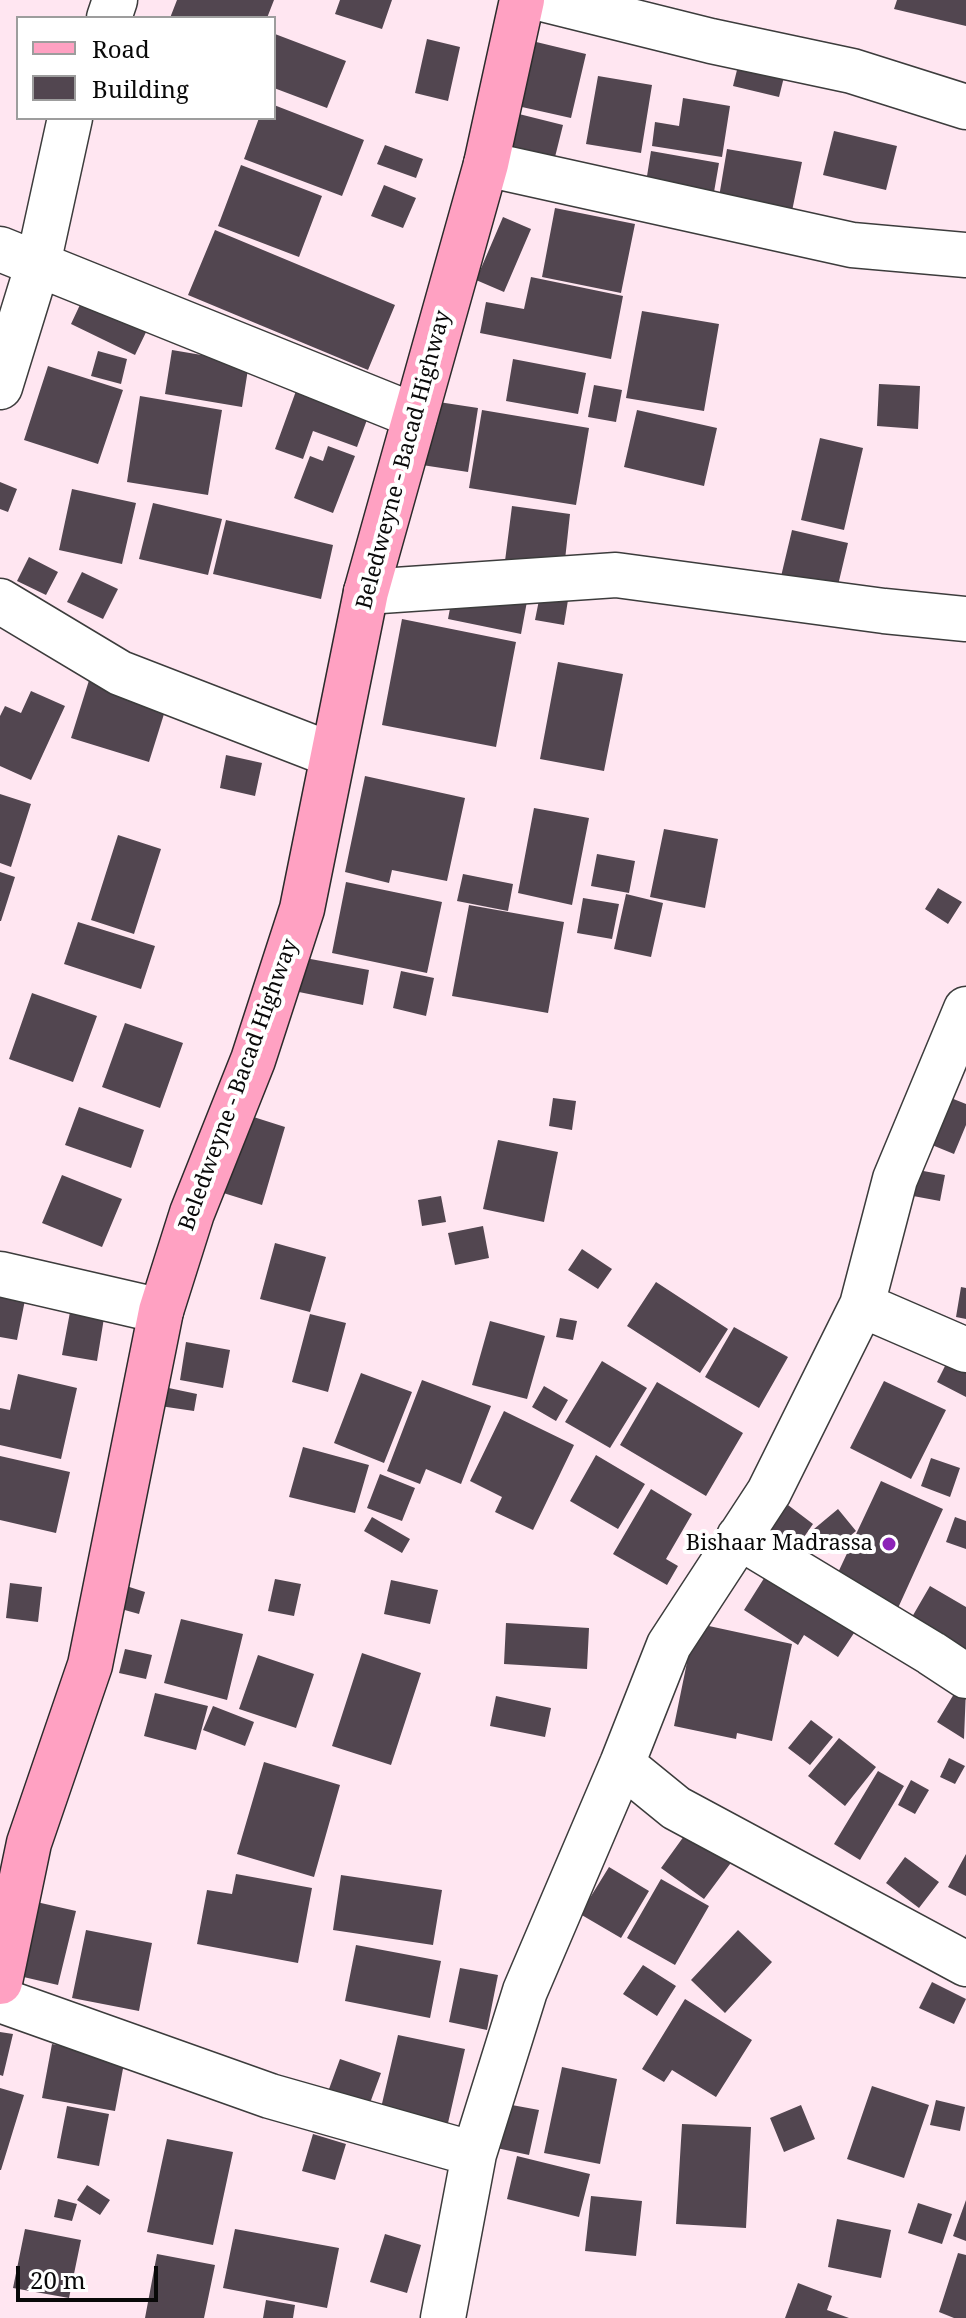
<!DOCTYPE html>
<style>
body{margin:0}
#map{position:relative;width:966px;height:2318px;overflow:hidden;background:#ffe6f1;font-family:"Noto Serif",serif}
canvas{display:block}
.legend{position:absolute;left:16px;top:16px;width:260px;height:104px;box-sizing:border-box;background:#fff;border:2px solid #9d9d9d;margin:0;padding:10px 14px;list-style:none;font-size:24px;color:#090909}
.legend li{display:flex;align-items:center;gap:16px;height:40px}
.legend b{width:40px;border:2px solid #9d9d9d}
.scale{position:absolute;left:16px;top:2266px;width:142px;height:36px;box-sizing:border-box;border:4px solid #090909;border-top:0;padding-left:10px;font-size:24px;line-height:28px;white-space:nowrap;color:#090909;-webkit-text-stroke:6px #fff;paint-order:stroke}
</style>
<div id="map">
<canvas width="966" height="2318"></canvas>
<ul class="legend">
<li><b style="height:10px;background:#ffa1c2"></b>Road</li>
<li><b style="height:22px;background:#524650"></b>Building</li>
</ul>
<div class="scale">20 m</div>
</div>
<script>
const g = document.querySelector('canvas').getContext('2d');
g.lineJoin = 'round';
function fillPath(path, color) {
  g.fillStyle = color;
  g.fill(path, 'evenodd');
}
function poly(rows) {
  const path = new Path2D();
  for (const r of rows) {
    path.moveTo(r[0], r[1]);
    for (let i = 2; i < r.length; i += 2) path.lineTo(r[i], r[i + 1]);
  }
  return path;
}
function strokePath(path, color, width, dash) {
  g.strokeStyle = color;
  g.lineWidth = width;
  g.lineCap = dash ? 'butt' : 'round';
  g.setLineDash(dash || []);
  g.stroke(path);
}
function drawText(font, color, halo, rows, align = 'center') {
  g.font = font + ' "Noto Serif",serif';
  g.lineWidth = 8;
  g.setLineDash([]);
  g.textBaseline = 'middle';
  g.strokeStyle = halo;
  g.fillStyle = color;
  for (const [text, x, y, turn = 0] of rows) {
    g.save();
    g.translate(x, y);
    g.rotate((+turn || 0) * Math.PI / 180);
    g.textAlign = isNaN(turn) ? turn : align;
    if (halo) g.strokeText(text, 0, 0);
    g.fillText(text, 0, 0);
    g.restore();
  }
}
const building = poly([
 [177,0,274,0,267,18,170,18],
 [340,0,392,0,382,29,335,14],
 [897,0,966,0,966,26,894,9],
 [275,34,346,61,327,108,274,88],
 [427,39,460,47,448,101,415,93],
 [528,40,586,54,571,118,513,105],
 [739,62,785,73,779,97,733,86],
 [598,76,652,85,641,153,586,144],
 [683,98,730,106,722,157,652,146,655,122,679,126],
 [274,105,364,140,342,196,244,159,259,118,274,118],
 [515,113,563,125,551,173,503,160],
 [834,131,897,146,886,190,823,175],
 [385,145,423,159,416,178,377,164],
 [727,149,802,162,791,216,718,203],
 [651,151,719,163,714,192,644,195],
 [241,165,322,196,299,257,218,226],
 [384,185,416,198,403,228,371,216],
 [555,208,635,224,621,293,542,277],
 [503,217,531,229,504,292,476,280],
 [215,230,395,305,368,370,188,295],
 [531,277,623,296,611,359,480,333,486,302,524,309],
 [85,294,149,326,135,355,71,324],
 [642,311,719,324,704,411,626,398],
 [172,350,249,363,242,407,165,394],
 [98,351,127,359,121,384,91,376],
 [513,359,586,373,578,414,506,401],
 [48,366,123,390,98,464,24,440],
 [879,384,920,386,918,429,877,426],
 [594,385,622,390,616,422,588,417],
 [296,391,368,417,357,447,313,431,303,459,275,449],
 [140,396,222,410,208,495,127,482],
 [432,401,478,408,468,472,422,465],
 [482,410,589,428,576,505,469,488],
 [637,410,717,428,704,486,624,467],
 [820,438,863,448,844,530,801,520],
 [328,446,355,456,333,513,294,498,310,456,323,461],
 [0,482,17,489,8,512,0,509],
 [72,489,136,503,122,564,59,550],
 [153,503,222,519,208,575,139,559],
 [512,506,570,514,564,569,505,561],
 [226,520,333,545,321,599,213,574],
 [792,530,848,543,835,598,779,585],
 [29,557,58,572,46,595,17,581],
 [82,572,118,589,103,619,67,602],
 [455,582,528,596,521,634,448,619],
 [540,595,568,600,564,625,535,620],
 [402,619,516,642,496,747,382,725],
 [558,662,623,674,604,771,540,759],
 [91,674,169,698,149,762,71,738],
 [31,691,65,706,31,780,0,766,0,716,5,706,21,713],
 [226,755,262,763,255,796,220,788],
 [365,776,465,798,447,881,392,870,389,883,345,872],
 [0,794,31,804,11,867,0,863],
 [534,808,589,818,572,905,518,893],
 [664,829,718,839,705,908,650,897],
 [118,835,161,849,134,934,91,920],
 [597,854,635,861,629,893,591,886],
 [0,872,15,877,1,921,0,921],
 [463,874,513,884,508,911,457,901],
 [346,882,442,902,427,973,332,953],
 [938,888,962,902,948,924,925,909],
 [626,894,663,903,651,957,614,949],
 [583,898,619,904,612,939,577,933],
 [469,905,564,922,548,1013,452,996],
 [78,922,155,946,141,989,64,964],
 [300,957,369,970,363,1005,294,991],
 [401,971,434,978,426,1016,393,1008],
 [32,993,97,1016,73,1082,9,1059],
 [125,1023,183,1043,160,1108,102,1087],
 [553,1098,576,1101,572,1130,549,1126],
 [951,1098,966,1104,966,1125,954,1154,932,1145],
 [79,1107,144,1130,131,1168,65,1145],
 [241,1113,285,1127,262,1205,217,1191],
 [498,1140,558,1152,544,1222,483,1209],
 [918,1170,945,1175,940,1201,913,1196],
 [62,1175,122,1199,102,1247,42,1223],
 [441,1196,446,1222,422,1226,418,1200],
 [483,1226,489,1258,455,1265,448,1233],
 [275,1243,326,1257,310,1312,260,1299],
 [582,1249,612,1269,598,1289,568,1270],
 [656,1282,728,1329,700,1373,627,1326],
 [961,1287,966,1288,966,1319,956,1317],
 [0,1295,25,1300,17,1340,0,1337],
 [70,1312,104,1318,97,1361,62,1355],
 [310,1314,346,1323,328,1392,292,1382],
 [560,1318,577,1321,573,1340,556,1337],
 [490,1321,545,1336,527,1399,472,1385],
 [734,1327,788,1357,759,1408,705,1377],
 [186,1342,230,1350,223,1388,180,1380],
 [952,1352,966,1359,966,1397,937,1382],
 [602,1361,647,1388,610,1448,565,1422],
 [361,1373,412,1392,384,1463,334,1443],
 [18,1374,77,1388,61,1459,0,1445,0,1408,10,1410],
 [422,1380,491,1406,461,1484,426,1469,420,1484,387,1471],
 [884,1381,946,1410,911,1479,850,1448],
 [657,1382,743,1433,706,1496,620,1445],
 [544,1386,568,1400,556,1421,532,1407],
 [164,1387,197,1394,194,1411,160,1406],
 [504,1411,574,1445,533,1530,495,1512,502,1497,470,1481],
 [303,1447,369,1465,355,1513,289,1497],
 [596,1455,645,1484,618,1529,570,1501],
 [0,1456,70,1472,56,1533,0,1520],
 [931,1458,960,1468,950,1497,921,1486],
 [380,1474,415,1488,402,1521,367,1508],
 [881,1481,943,1509,898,1608,835,1579],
 [651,1489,692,1514,666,1559,678,1566,667,1585,613,1554],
 [788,1505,813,1524,793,1553,767,1535],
 [838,1509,856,1531,832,1551,814,1529],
 [372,1517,410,1539,402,1553,364,1531],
 [955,1517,966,1521,966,1549,946,1542],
 [773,1564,862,1621,838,1657,804,1635,798,1645,744,1610],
 [275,1579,301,1584,294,1616,268,1611],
 [391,1580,438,1590,430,1624,384,1614],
 [10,1583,42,1587,38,1622,6,1618],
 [120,1584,145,1592,139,1614,114,1607],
 [930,1586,966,1607,966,1649,912,1617],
 [181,1619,243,1634,227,1700,164,1683],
 [506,1623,589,1628,587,1669,504,1664],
 [695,1623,792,1644,772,1741,737,1733,736,1739,674,1726],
 [125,1649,152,1655,146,1679,119,1673],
 [362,1653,421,1673,391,1765,332,1746],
 [258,1655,314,1674,296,1728,239,1709],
 [960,1684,966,1688,964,1739,937,1722],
 [155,1693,208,1706,196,1750,144,1736],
 [496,1696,551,1708,545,1737,490,1726],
 [213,1706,254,1722,245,1746,203,1730],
 [811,1720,833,1737,810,1765,788,1748],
 [839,1738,876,1767,845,1806,808,1776],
 [949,1758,965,1766,955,1784,940,1777],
 [264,1762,340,1785,314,1877,237,1854],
 [878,1771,904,1786,860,1860,834,1844],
 [911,1780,929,1790,915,1814,898,1805],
 [692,1825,736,1856,704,1899,661,1868],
 [966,1854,966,1896,948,1887],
 [905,1857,939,1882,919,1908,886,1883],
 [609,1867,649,1891,621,1938,580,1914],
 [236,1874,312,1888,298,1963,197,1944,207,1890,232,1894],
 [341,1875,442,1890,433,1945,333,1930],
 [661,1879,709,1906,675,1965,627,1938],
 [19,1898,76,1911,58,1985,2,1972],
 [86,1930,152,1943,139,2011,72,1998],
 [738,1930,772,1962,725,2013,691,1980],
 [356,1945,441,1961,430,2018,345,2001],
 [643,1965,676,1986,657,2016,623,1994],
 [460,1968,498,1975,487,2030,449,2022],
 [932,1982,966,1999,954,2024,919,2008],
 [685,1999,752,2040,716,2097,672,2070,664,2082,642,2069],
 [0,2032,13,2034,3,2076,0,2075],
 [398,2035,465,2049,448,2123,381,2108],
 [52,2044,125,2058,115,2111,42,2098],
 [340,2059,381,2073,370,2103,329,2089],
 [562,2067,617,2079,600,2164,544,2153],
 [872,2086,929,2105,904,2178,847,2159],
 [0,2088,24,2095,1,2170,0,2170],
 [936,2100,965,2107,960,2131,930,2125],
 [501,2103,539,2110,529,2155,492,2147],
 [801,2105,815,2139,784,2152,770,2118],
 [67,2106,109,2114,99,2166,57,2158],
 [682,2124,751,2127,746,2228,676,2224],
 [313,2134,346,2144,335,2180,302,2171],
 [167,2139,233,2152,213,2245,147,2232],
 [517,2156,590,2174,579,2217,507,2199],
 [87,2185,110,2200,100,2215,77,2200],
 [591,2196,642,2201,636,2256,585,2251],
 [58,2199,77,2204,72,2221,54,2217],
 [966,2200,966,2241,953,2236],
 [918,2203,952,2214,942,2244,908,2233],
 [837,2219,891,2230,881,2278,828,2267],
 [25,2229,81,2240,69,2298,13,2288],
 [235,2229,339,2248,327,2308,223,2288],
 [385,2234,421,2245,407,2293,370,2282],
 [958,2253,966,2255,966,2318,954,2318,939,2312],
 [157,2254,215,2265,204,2318,145,2318],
 [798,2283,832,2296,827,2310,849,2318,785,2318],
 [266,2300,295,2305,293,2318,263,2318]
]);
const street = poly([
 [546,0,711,41,852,71,966,107],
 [109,18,115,0],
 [486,164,852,245,966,255],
 [0,249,415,416],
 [0,387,38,264,70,118],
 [366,592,616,575,884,611,966,619],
 [0,601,120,673,332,755],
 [0,1274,161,1311],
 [862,1305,966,1350],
 [739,1537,931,1653,966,1676],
 [622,1764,676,1808,966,1964],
 [0,2000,270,2096,474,2154],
 [443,2318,474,2154,525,1991,622,1764,669,1645,769,1492,862,1305,895,1179,966,1009]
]);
const secondary = poly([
 [0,1982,29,1843,90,1665,161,1311,192,1213,253,1060,302,909,366,592,486,164,522,0]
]);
const markers = [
 [889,1544,8,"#8d23b8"]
];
const streetNames = [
 ["Beledweyne - Bacad Highway",404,460,-75],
 ["Beledweyne - Bacad Highway",239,1085,-70]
];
const poiNames = [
 ["Bishaar Madrassa",873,1544]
];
fillPath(building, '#524650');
strokePath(street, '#3c3c3c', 47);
strokePath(secondary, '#2b2b2b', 47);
strokePath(street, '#fff', 44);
strokePath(secondary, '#ffa1c2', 44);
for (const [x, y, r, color] of markers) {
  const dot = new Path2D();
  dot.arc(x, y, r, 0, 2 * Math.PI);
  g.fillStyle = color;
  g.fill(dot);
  strokePath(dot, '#fff', 3);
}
drawText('22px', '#090909', '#fff', streetNames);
drawText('22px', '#090909', '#fff', poiNames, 'right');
</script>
